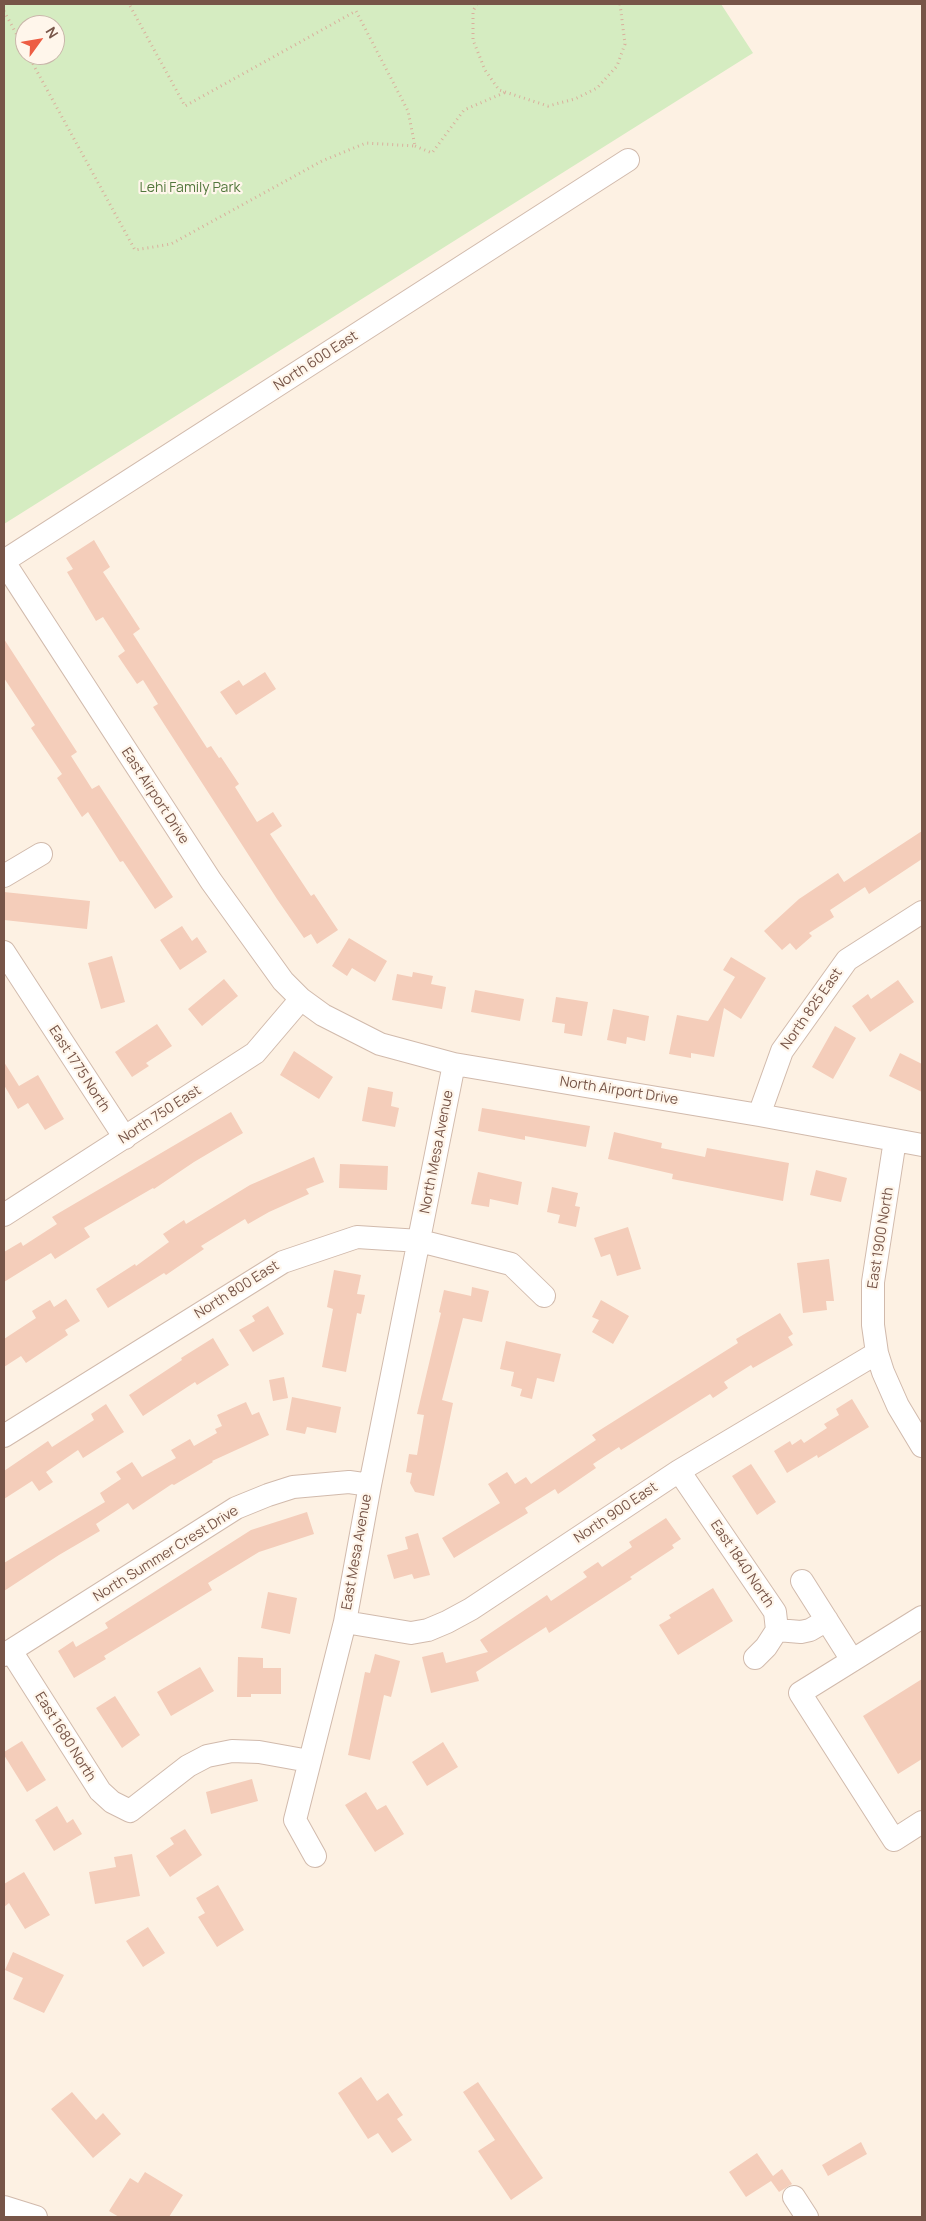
<!DOCTYPE html>
<style>
body{margin:0}
#map{position:relative;width:926px;height:2221px;overflow:hidden;background:#fdf1e3;font-family:Manrope,sans-serif}
canvas{display:block}
.frame{position:absolute;inset:0;border:5px solid #775548;pointer-events:none}
.north{position:absolute;left:15px;top:15px;width:50px;height:50px;box-sizing:border-box;background:#fff6eb;border:1px solid #c9b6aa;border-radius:50%;rotate:58deg;font-size:14px;font-weight:700;line-height:20px;text-align:center;color:#775548}
.north::after{content:'';display:block;margin:auto;width:18px;height:22px;background:#ed5d43;clip-path:polygon(50% 0,100% 100%,50% 72%,0 100%)}
</style>
<div id="map">
<canvas width="926" height="2221"></canvas>
<div class="frame"></div>
<div class="north">N</div>
</div>
<script>
const g = document.querySelector('canvas').getContext('2d');
g.lineJoin = 'round';
function fillPath(path, color) {
  g.fillStyle = color;
  g.fill(path, 'evenodd');
}
function poly(rows) {
  const path = new Path2D();
  for (const r of rows) {
    path.moveTo(r[0], r[1]);
    for (let i = 2; i < r.length; i += 2) path.lineTo(r[i], r[i + 1]);
  }
  return path;
}
function strokePath(path, color, width, dash) {
  g.strokeStyle = color;
  g.lineWidth = width;
  g.lineCap = dash ? 'butt' : 'round';
  g.setLineDash(dash || []);
  g.stroke(path);
}
function drawText(font, color, halo, rows, align = 'center') {
  g.font = font + ' Manrope,sans-serif';
  g.lineWidth = 4.5;
  g.setLineDash([]);
  g.textBaseline = 'middle';
  g.strokeStyle = halo;
  g.fillStyle = color;
  for (const [text, x, y, turn = 0] of rows) {
    g.save();
    g.translate(x, y);
    g.rotate((+turn || 0) * Math.PI / 180);
    g.textAlign = isNaN(turn) ? turn : align;
    if (halo) g.strokeText(text, 0, 0);
    g.fillText(text, 0, 0);
    g.restore();
  }
}
const green = poly([
 [4,4,721,4,753,53,4,524],
 [25,25,55,25,55,55,25,55]
]);
const building = poly([
 [94,540,110,567,103,572,140,629,133,634,207,748,211,746,219,758,221,757,239,784,235,787,257,822,273,812,282,826,270,834,311,896,314,894,338,930,317,944,311,934,304,938,277,899,153,707,158,704,143,680,137,684,118,656,125,651,103,617,96,621,67,572,73,569,66,558],
 [4,639,77,752,71,756,92,789,99,785,173,897,155,909,123,861,120,862,88,812,82,817,57,778,62,774,31,728,35,725,4,678],
 [265,672,276,689,236,715,220,692,239,680,243,686],
 [922,831,922,859,869,894,865,887,830,910,834,917,809,933,812,936,796,950,790,943,782,950,764,931,799,899,838,873,844,882],
 [4,892,90,901,87,929,4,920],
 [182,926,192,941,197,937,207,952,180,970,160,940],
 [349,938,387,961,375,982,352,968,347,976,332,966],
 [112,956,125,1002,101,1009,88,963],
 [731,957,766,978,741,1019,724,1008,714,1057,691,1053,691,1058,669,1054,677,1015,708,1021,735,977,723,970],
 [413,972,433,976,431,984,446,987,442,1009,392,1000,397,974,412,977],
 [224,979,238,996,202,1026,188,1009],
 [898,980,914,1002,870,1032,852,1006,868,994,871,999],
 [475,990,524,999,520,1021,471,1012],
 [556,997,588,1002,582,1036,564,1033,565,1024,552,1022],
 [613,1009,649,1016,645,1041,627,1037,626,1044,607,1040],
 [157,1024,172,1046,146,1063,149,1066,132,1077,115,1052],
 [835,1026,856,1038,833,1079,812,1067],
 [294,1051,333,1077,319,1099,280,1075],
 [900,1053,922,1064,922,1092,889,1076],
 [4,1062,19,1086,38,1075,64,1119,45,1130,28,1103,18,1109,4,1085],
 [368,1087,393,1092,391,1106,399,1108,395,1127,362,1121],
 [482,1108,590,1126,586,1147,525,1136,525,1140,478,1131],
 [231,1112,243,1133,194,1162,154,1189,153,1188,84,1228,90,1237,55,1259,51,1253,4,1282,4,1252,21,1242,23,1246,57,1224,52,1217],
 [614,1132,662,1143,661,1148,705,1157,707,1148,789,1163,783,1201,672,1179,673,1174,608,1159],
 [314,1157,324,1182,306,1189,309,1194,269,1212,248,1224,245,1219,201,1246,204,1249,166,1275,164,1273,108,1308,96,1289,135,1264,136,1266,169,1242,163,1234,184,1220,186,1224,250,1185],
 [340,1164,388,1166,387,1190,339,1188],
 [816,1170,847,1178,841,1202,810,1195],
 [478,1172,522,1182,518,1205,490,1199,489,1207,471,1204],
 [552,1187,578,1193,575,1206,580,1207,576,1227,558,1223,560,1215,547,1212],
 [628,1227,641,1269,617,1276,610,1254,601,1257,594,1238],
 [829,1259,834,1301,826,1301,827,1310,803,1313,797,1263],
 [334,1270,361,1275,357,1294,365,1295,361,1314,357,1313,346,1372,322,1367,333,1309,327,1307],
 [472,1287,489,1291,482,1322,463,1318,442,1400,453,1403,434,1496,415,1492,410,1483,412,1473,406,1472,409,1454,417,1455,424,1415,417,1414,441,1313,439,1312,444,1290,471,1296],
 [66,1299,80,1321,65,1330,68,1335,26,1363,21,1356,4,1367,4,1339,36,1318,32,1311,50,1300,54,1307],
 [601,1300,629,1316,613,1344,592,1332,599,1320,592,1317],
 [268,1306,284,1334,253,1352,239,1330,255,1321,252,1316],
 [780,1313,793,1334,788,1337,793,1345,753,1368,751,1365,724,1382,728,1388,713,1398,710,1394,621,1450,619,1447,593,1464,596,1468,558,1494,555,1489,525,1508,528,1513,454,1558,442,1538,500,1503,488,1484,507,1472,515,1484,526,1477,531,1484,596,1440,592,1435,738,1343,736,1339],
 [213,1338,229,1365,197,1385,195,1382,143,1416,129,1395,182,1360,181,1358],
 [506,1341,561,1354,554,1382,537,1378,532,1399,520,1396,522,1389,511,1386,514,1372,500,1369],
 [284,1377,288,1398,273,1401,269,1380],
 [292,1397,341,1407,336,1433,307,1427,305,1434,286,1430],
 [852,1399,869,1427,818,1458,817,1455,787,1473,774,1451,790,1441,792,1445,801,1439,804,1443,827,1428,824,1424,839,1415,836,1409],
 [246,1402,252,1415,259,1412,269,1435,212,1461,213,1462,174,1485,172,1484,133,1510,128,1503,96,1524,100,1531,59,1555,4,1591,4,1563,105,1502,100,1493,121,1479,116,1472,132,1462,142,1477,176,1458,171,1450,190,1439,194,1446,217,1433,215,1429,222,1426,217,1415],
 [106,1404,124,1432,83,1458,78,1450,46,1472,53,1482,39,1491,32,1481,4,1499,4,1471,48,1441,52,1447,94,1420,91,1414],
 [751,1464,776,1502,757,1515,732,1476],
 [307,1512,314,1534,259,1552,208,1583,212,1590,104,1656,106,1659,74,1678,58,1651,73,1641,76,1647,108,1628,105,1623,251,1530],
 [666,1518,681,1539,672,1545,674,1548,630,1577,632,1579,549,1633,546,1627,476,1672,479,1681,431,1693,422,1657,443,1652,446,1663,488,1652,480,1640,547,1595,551,1601,587,1577,583,1572,598,1562,602,1567,632,1547,629,1542],
 [418,1533,430,1575,414,1579,412,1574,394,1579,387,1555,408,1549,405,1537],
 [713,1588,733,1621,678,1655,659,1625,671,1618,669,1615],
 [268,1592,297,1598,290,1634,261,1628],
 [375,1654,400,1661,391,1697,384,1695,370,1760,348,1755,365,1672,370,1673],
 [238,1657,263,1658,263,1668,281,1668,281,1694,251,1694,251,1697,237,1697],
 [200,1667,214,1691,171,1716,157,1692],
 [922,1679,922,1759,898,1774,863,1716],
 [115,1696,140,1735,122,1748,96,1708],
 [22,1741,46,1780,27,1792,4,1755,4,1752],
 [443,1742,458,1767,427,1786,412,1762],
 [252,1779,258,1801,211,1814,206,1792],
 [366,1792,377,1810,386,1805,404,1834,375,1852,345,1805],
 [57,1806,67,1823,73,1819,82,1834,54,1851,35,1820],
 [185,1829,202,1855,170,1877,156,1856,174,1844,170,1838],
 [132,1854,140,1896,95,1904,89,1872,116,1867,114,1857],
 [24,1872,50,1915,25,1929,9,1903,4,1907,4,1884],
 [218,1885,244,1930,217,1947,198,1917,205,1913,196,1898],
 [148,1927,165,1953,143,1967,126,1941],
 [13,1952,64,1975,44,2013,13,1999,23,1978,5,1970],
 [361,2077,377,2101,388,2093,403,2115,397,2119,412,2140,392,2153,378,2133,368,2139,338,2093],
 [478,2082,543,2178,511,2200,478,2151,495,2140,463,2092],
 [72,2092,96,2120,103,2113,121,2134,93,2158,51,2109],
 [861,2142,867,2154,828,2176,822,2165],
 [757,2153,773,2176,782,2169,792,2184,779,2192,771,2181,746,2197,729,2172],
 [145,2172,183,2195,169,2217,119,2217,109,2211,130,2178,138,2183]
]);
const path = poly([
 [477,4,473,11,473,40,485,70,499,90,548,106,575,99,597,88,617,66,625,44,620,4],
 [4,11,25,50],
 [28,55,135,250,171,244,322,161,366,143,415,146,408,111,356,11,185,106,129,4],
 [415,146,432,153,464,110,506,92]
]);
const minor = poly([
 [4,561,628,160],
 [4,562,211,881,283,981,301,999,323,1015,380,1044,454,1064,759,1115,922,1145],
 [4,876,41,854],
 [4,952,125,1138],
 [759,1115,782,1051,847,960,922,912],
 [895,1140,873,1282,873,1325,877,1353,883,1372,898,1406,922,1446],
 [4,1215,255,1053,301,999],
 [4,1436,283,1262,357,1237,420,1241,511,1264,544,1296],
 [679,1471,775,1612,777,1630,766,1647,755,1658],
 [802,1581,852,1660],
 [922,1617,800,1693,894,1840,922,1822],
 [345,1622,411,1633,428,1630,447,1622,471,1609,679,1471,877,1353],
 [777,1630,801,1632,810,1630,827,1620],
 [11,1651,100,1791,112,1802,130,1811,188,1766,207,1756,232,1751,259,1752,309,1761],
 [4,1655,236,1508,268,1495,293,1487,349,1482,370,1485],
 [315,1856,295,1820,345,1622,370,1485,454,1064],
 [794,2197,807,2217],
 [4,2207,36,2217]
]);
const parkNames = [
 ["Lehi Family Park",190,188]
];
const streetNames = [
 ["North 600 East",316,361,-33],
 ["East Airport Drive",155,796,57],
 ["North 825 East",812,1009,-55],
 ["East 1775 North",79,1069,57],
 ["North Airport Drive",619,1091,9],
 ["North 750 East",160,1115,-33],
 ["North Mesa Avenue",437,1152,-79],
 ["East 1900 North",881,1238,-81],
 ["North 800 East",237,1290,-32],
 ["North 900 East",616,1513,-34],
 ["East Mesa Avenue",357,1552,-80],
 ["North Summer Crest Drive",166,1554,-32],
 ["East 1840 North",742,1564,56],
 ["East 1680 North",65,1737,58]
];
fillPath(green, '#d5ecc1');
fillPath(building, '#f4cdba');
strokePath(minor, '#d1baac', 24);
strokePath(path, '#d9b09d', 3, [1, 4]);
strokePath(minor, '#fff', 22);
drawText('14px', '#52773c', '#fff6eb', parkNames);
drawText('14px', '#775548', '#fff6eb', streetNames);
</script>
